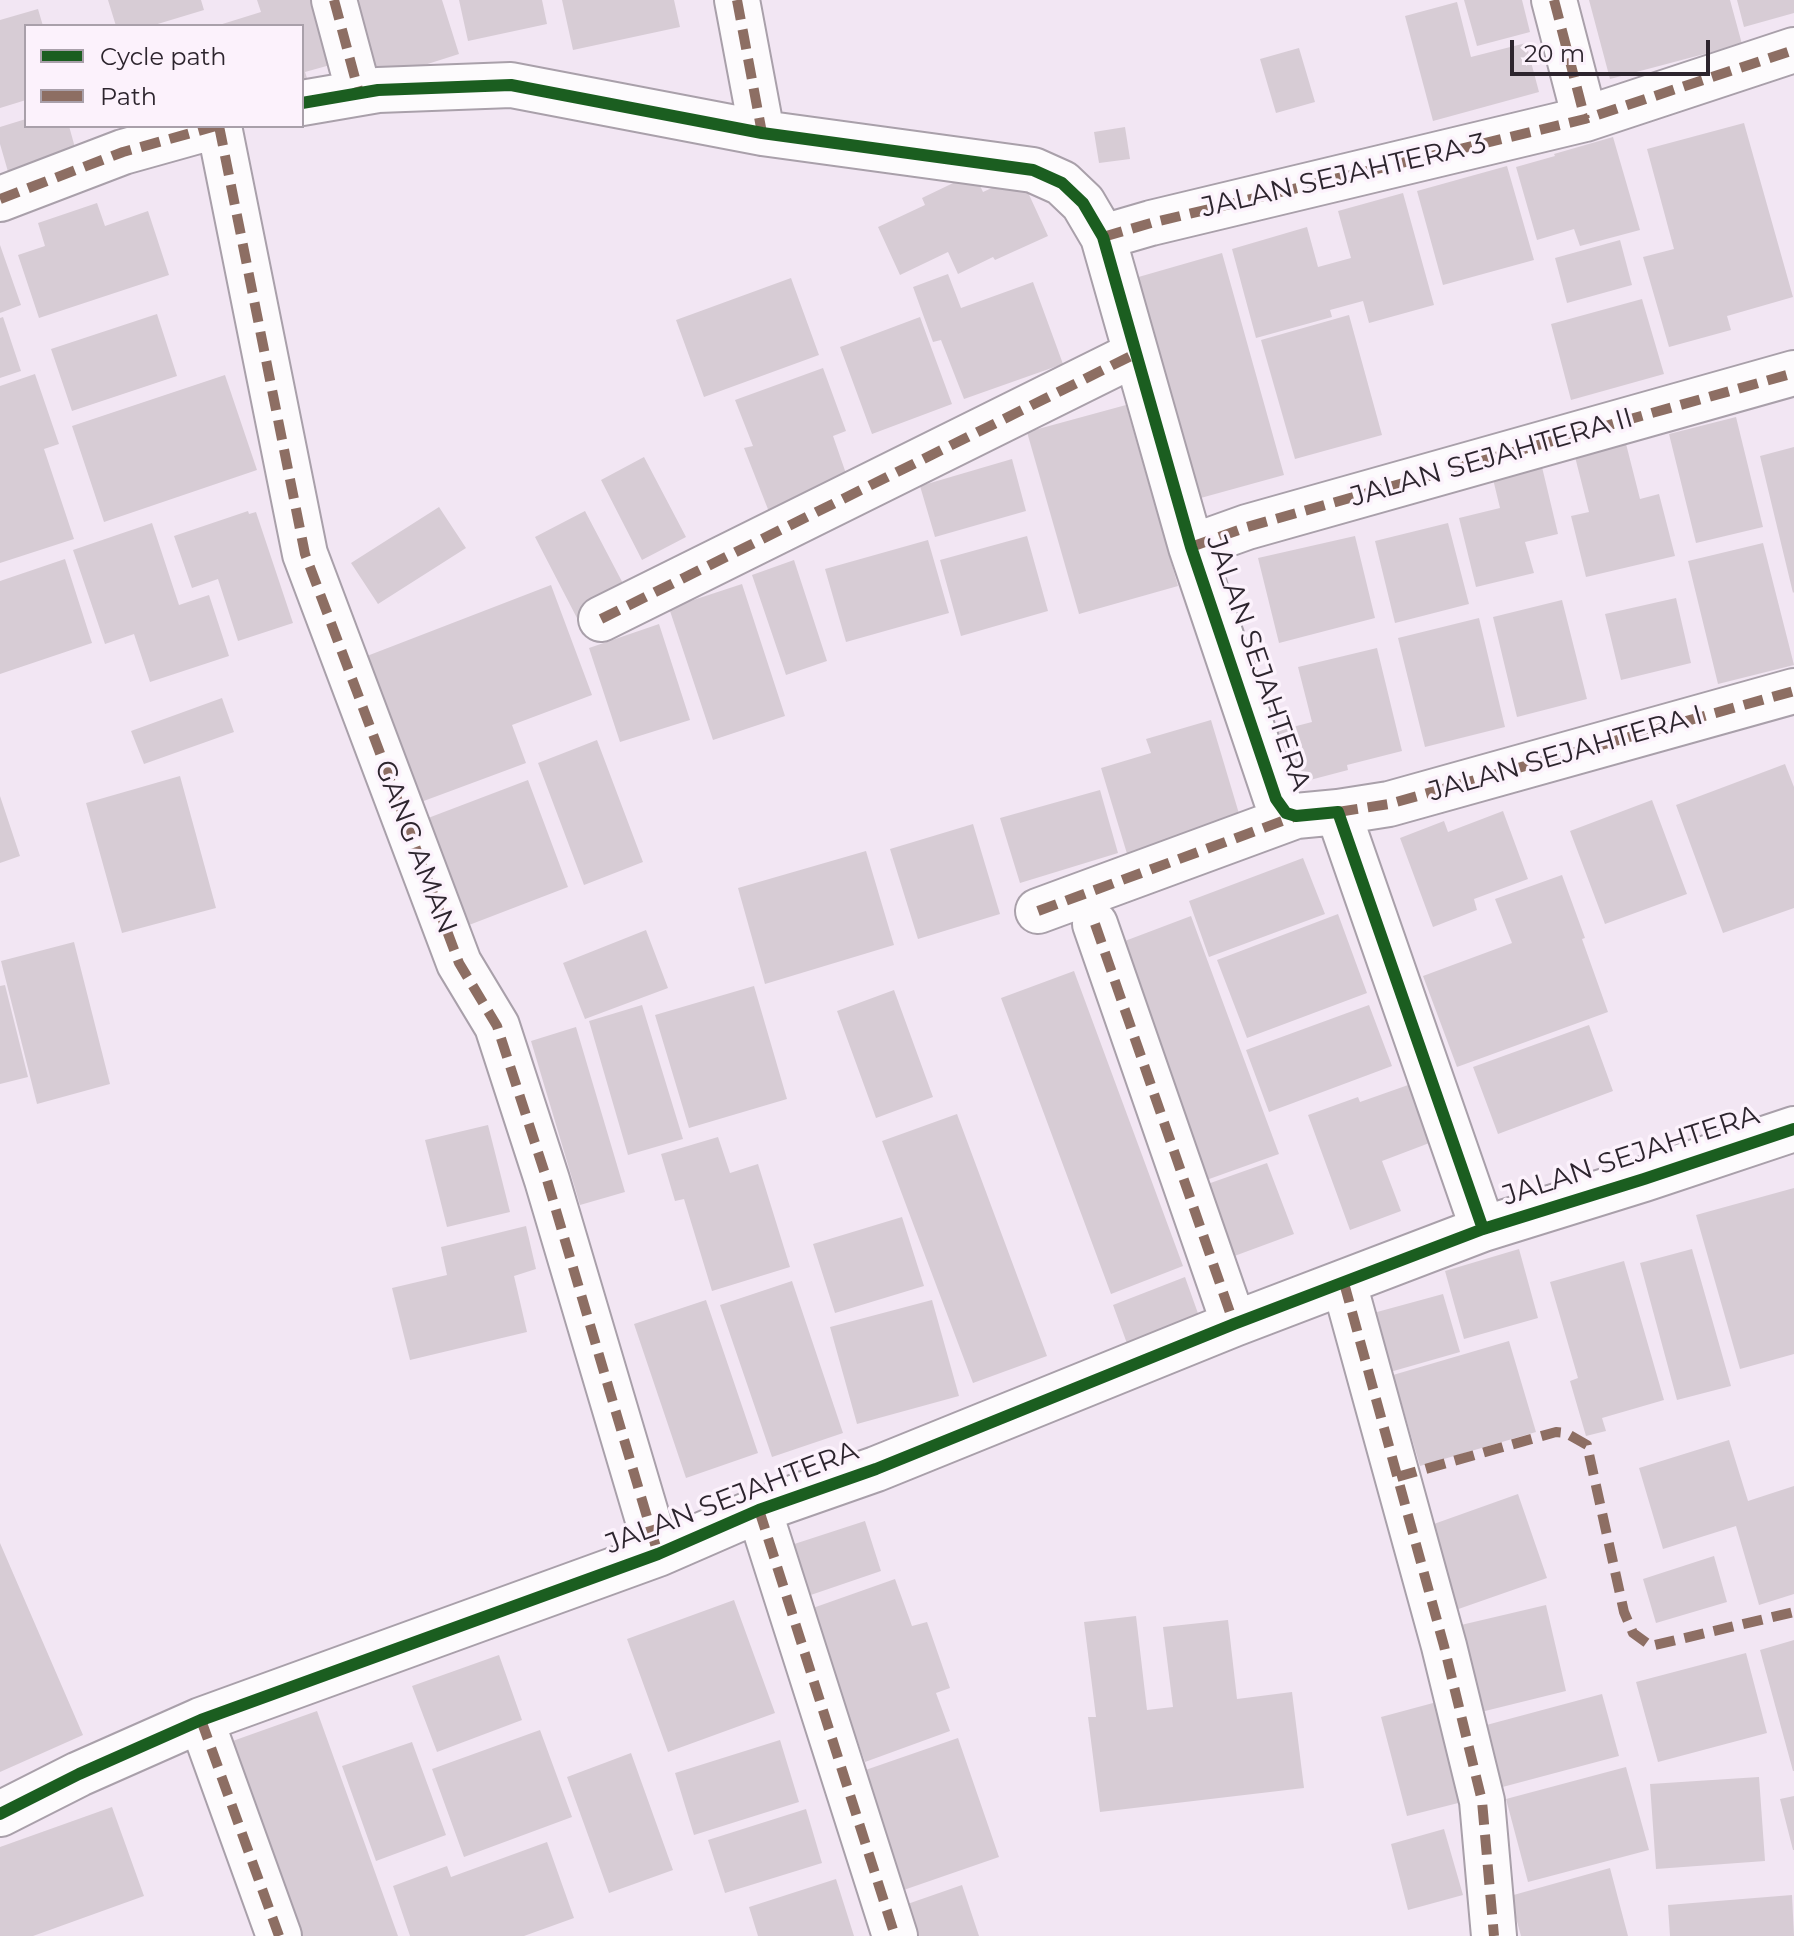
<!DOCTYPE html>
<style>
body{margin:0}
#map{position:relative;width:1794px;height:1936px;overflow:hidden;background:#f2e6f3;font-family:Montserrat,sans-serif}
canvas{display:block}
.legend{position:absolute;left:24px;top:24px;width:280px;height:104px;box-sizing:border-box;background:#fcf2fc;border:2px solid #a9a0aa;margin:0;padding:10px 14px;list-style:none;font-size:24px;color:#2d252e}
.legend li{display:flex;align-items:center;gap:16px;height:40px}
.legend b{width:40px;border:2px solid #a9a0aa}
.scale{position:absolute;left:1510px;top:40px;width:200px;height:36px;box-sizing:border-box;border:4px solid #2d252e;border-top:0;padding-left:10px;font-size:24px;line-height:28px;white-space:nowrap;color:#2d252e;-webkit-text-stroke:6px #fcf2fc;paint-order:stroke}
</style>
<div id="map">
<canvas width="1794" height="1936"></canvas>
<ul class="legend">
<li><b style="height:10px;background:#1b5e20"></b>Cycle path</li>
<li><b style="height:10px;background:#8d6e63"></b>Path</li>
</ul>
<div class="scale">20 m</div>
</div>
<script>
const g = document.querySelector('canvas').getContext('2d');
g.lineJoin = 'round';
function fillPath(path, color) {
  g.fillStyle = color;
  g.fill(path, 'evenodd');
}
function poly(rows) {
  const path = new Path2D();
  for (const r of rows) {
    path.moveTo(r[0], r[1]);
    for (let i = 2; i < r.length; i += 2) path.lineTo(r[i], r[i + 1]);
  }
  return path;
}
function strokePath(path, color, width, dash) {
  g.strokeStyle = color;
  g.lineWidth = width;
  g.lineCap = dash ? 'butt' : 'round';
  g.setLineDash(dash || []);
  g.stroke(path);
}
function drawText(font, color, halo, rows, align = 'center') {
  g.font = font + ' Montserrat,sans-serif';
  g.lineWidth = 7;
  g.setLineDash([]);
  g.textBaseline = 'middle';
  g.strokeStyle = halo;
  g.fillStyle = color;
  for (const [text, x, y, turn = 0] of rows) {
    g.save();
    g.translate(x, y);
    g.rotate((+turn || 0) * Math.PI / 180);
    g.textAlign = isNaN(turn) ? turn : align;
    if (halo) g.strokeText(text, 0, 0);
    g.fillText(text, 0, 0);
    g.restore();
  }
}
const building = poly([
 [108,0,201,0,204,10,151,26,116,26],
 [257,0,322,0,341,62,305,72,311,90,302,92,302,26,216,26,261,12],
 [346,0,442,0,459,54,371,82],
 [459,0,542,0,547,24,468,41],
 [562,0,674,0,680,27,573,50],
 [1464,0,1522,0,1530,32,1477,46],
 [1589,0,1730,0,1742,44,1610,79],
 [1737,0,1794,0,1794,13,1744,27],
 [1457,2,1471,57,1526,43,1539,92,1433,121,1405,16],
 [38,9,43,26,26,26,26,100,0,108,0,20],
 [1299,48,1315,102,1276,113,1260,59],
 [26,119,26,126,69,126,79,162,11,182,0,144,0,127],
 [1744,123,1793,297,1727,316,1731,330,1669,347,1643,257,1674,249,1647,149],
 [1125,127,1130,159,1099,163,1094,132],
 [1613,137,1640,230,1580,246,1574,229,1537,240,1516,167,1555,156,1554,154],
 [1507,166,1534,260,1443,285,1417,191],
 [974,173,983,192,1020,175,1048,236,995,260,993,257,958,274,948,252,900,275,878,227,925,205,922,198],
 [1403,193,1434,305,1369,323,1363,301,1330,310,1332,317,1256,338,1232,249,1307,227,1318,267,1351,258,1338,211],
 [97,203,105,226,148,211,169,275,39,318,18,255,45,246,38,223],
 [1620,240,1632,285,1567,303,1555,258],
 [0,245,21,305,0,313],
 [1222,253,1284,475,1197,499,1135,278],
 [948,274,961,308,1033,282,1063,364,964,399,941,340,933,342,913,287],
 [791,278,819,355,704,397,676,320],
 [1642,299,1664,374,1571,400,1551,324],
 [157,314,177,376,72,411,51,349],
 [1349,315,1382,435,1295,459,1261,340],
 [3,317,21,371,0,378,0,318],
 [920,317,952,404,872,434,840,347],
 [823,368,846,431,833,436,851,488,771,517,744,448,753,446,735,400],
 [35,374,59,444,44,449,74,539,0,563,0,386],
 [225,375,257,470,104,522,72,426],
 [1126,405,1178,586,1079,614,1027,432],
 [1736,417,1763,527,1696,543,1669,434],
 [1622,428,1640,499,1659,494,1675,556,1586,577,1571,516,1589,512,1571,441],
 [1794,447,1794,592,1793,593,1760,456],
 [644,457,686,537,642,560,601,480],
 [1012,459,1026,511,935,537,920,486],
 [1542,467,1558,534,1525,542,1534,573,1476,587,1459,518,1500,508,1493,479],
 [439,507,466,548,378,604,351,563],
 [248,511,249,514,256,512,293,623,238,641,218,579,192,588,174,536],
 [585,511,628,593,578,620,535,537],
 [152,523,179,605,209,595,229,656,150,682,134,634,105,644,73,550],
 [1448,523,1469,604,1395,623,1375,541],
 [1027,536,1048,611,961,636,940,560],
 [1355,536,1375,618,1279,643,1258,558],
 [928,540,949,613,846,642,825,569],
 [1763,543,1794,665,1718,684,1688,561],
 [65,559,92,643,0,674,0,581],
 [794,560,827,661,786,675,752,575],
 [742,584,785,716,713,740,669,608],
 [551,585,592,695,512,725,526,763,421,802,354,661],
 [1676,598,1691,663,1621,680,1605,614],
 [1562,600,1587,699,1517,717,1493,617],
 [1479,618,1505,727,1425,747,1398,638],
 [659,624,690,720,620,742,589,648],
 [1377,648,1402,751,1347,765,1348,770,1291,785,1277,731,1312,722,1298,667],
 [222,698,234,732,144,764,131,731],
 [1211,720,1243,827,1128,857,1101,768,1151,753,1146,739],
 [597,740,643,862,584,885,538,763],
 [1785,764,1794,787,1794,908,1723,933,1676,805],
 [180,776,216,908,122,933,86,803],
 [528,780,568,887,456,930,415,823],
 [1100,790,1118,853,1020,883,1000,818],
 [0,796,20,856,0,863],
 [1652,800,1687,894,1605,924,1570,831],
 [1503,811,1528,879,1474,899,1477,910,1433,927,1400,838,1444,821,1448,832],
 [973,824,1000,914,918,939,890,849],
 [866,851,894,945,765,984,738,888],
 [1303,858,1325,914,1209,957,1189,901],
 [1562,875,1585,938,1582,939,1608,1012,1457,1067,1423,976,1512,943,1495,899],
 [1338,914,1367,993,1247,1038,1217,960],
 [1191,916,1279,1154,1198,1183,1109,947],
 [646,930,668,988,585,1019,563,963],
 [74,942,110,1084,37,1104,1,961],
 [1074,971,1183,1266,1111,1294,1001,998],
 [5,985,28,1077,0,1084,0,986],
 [754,986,787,1099,689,1128,655,1015],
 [894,990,933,1097,876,1118,837,1011],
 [642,1005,683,1139,628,1155,589,1021],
 [1369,1005,1392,1066,1269,1112,1246,1050],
 [1589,1025,1613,1091,1498,1134,1473,1067],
 [576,1027,625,1192,580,1205,531,1041],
 [1411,1084,1432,1142,1382,1161,1401,1211,1350,1230,1308,1115,1358,1097,1360,1102],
 [957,1114,1047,1356,973,1383,882,1141],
 [488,1125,510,1212,447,1227,425,1140],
 [718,1137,730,1173,758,1164,790,1267,712,1291,684,1199,675,1201,661,1154],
 [1267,1163,1294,1234,1229,1258,1202,1186],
 [1794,1188,1794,1354,1740,1369,1696,1215],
 [902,1217,924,1286,835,1313,813,1244],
 [526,1226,536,1269,514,1276,527,1332,410,1360,392,1288,447,1275,441,1247],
 [1519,1249,1538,1318,1464,1339,1445,1271],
 [1692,1249,1731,1386,1677,1400,1640,1263],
 [1624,1261,1664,1400,1602,1418,1606,1431,1586,1436,1570,1381,1578,1378,1550,1282],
 [1185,1277,1205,1333,1133,1360,1113,1305],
 [792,1281,843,1433,772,1457,720,1305],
 [1443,1294,1460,1352,1383,1374,1366,1315],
 [706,1300,758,1453,686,1478,634,1324],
 [932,1300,959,1396,857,1424,830,1327],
 [1509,1341,1536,1432,1420,1466,1393,1375],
 [1729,1440,1748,1501,1794,1486,1794,1594,1759,1605,1736,1526,1663,1549,1639,1468],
 [1518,1494,1547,1578,1447,1613,1417,1530],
 [865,1521,881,1571,799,1599,782,1548],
 [0,1543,83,1735,0,1772],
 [1714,1556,1727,1602,1656,1623,1643,1579],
 [895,1579,912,1626,927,1622,950,1688,936,1693,950,1731,865,1762,810,1609],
 [734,1600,775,1713,668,1752,627,1639],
 [1546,1605,1566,1691,1481,1712,1461,1625],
 [1136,1616,1147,1710,1173,1707,1163,1627,1228,1620,1237,1699,1292,1692,1304,1788,1100,1812,1088,1717,1096,1717,1084,1622],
 [1794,1640,1794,1771,1793,1771,1760,1650],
 [1746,1653,1767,1733,1658,1762,1636,1682],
 [499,1655,522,1720,437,1752,412,1686],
 [1602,1694,1619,1756,1495,1789,1479,1727],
 [1448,1699,1474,1799,1407,1816,1381,1717],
 [317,1711,398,1936,280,1936,213,1748],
 [540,1730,572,1817,464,1857,432,1769],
 [958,1738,999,1857,895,1893,854,1774],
 [780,1740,799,1802,694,1835,675,1773],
 [412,1742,446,1835,376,1861,342,1766],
 [631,1753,673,1870,609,1893,567,1777],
 [1626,1767,1649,1850,1528,1882,1506,1799],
 [1759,1777,1765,1861,1656,1869,1650,1784],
 [1794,1796,1794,1850,1793,1850,1780,1799],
 [112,1807,144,1896,33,1936,0,1936,0,1847],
 [806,1809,822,1863,725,1893,708,1840],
 [1444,1829,1463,1895,1408,1910,1391,1844],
 [547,1842,574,1918,524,1936,410,1936,393,1886,447,1866,451,1877],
 [1610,1868,1628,1936,1521,1936,1510,1896],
 [836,1879,854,1936,758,1936,749,1907],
 [962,1885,979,1936,906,1936,896,1908],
 [1792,1895,1794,1936,1670,1936,1668,1905]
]);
const minor = poly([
 [334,0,359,93],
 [737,0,762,133],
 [1554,0,1585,119],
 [302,103,378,90,511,85,762,133,1033,170,1062,183,1083,203,1103,237,1191,547,1276,799,1286,813,1296,816,1338,812,1483,1229],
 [219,126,305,554,459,963,497,1026,547,1180,658,1554],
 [0,199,123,152,216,126],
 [1103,237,1151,223,1585,119,1794,50],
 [1191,547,1247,527,1794,373],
 [601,619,1135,354],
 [1338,812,1389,804,1794,691],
 [1038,911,1296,816],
 [1095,924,1234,1324],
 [1344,1283,1444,1646,1482,1801,1494,1936],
 [759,1510,895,1936],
 [201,1720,279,1936],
 [0,1814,79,1774,201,1720,658,1554,759,1510,876,1469,1234,1324,1483,1229,1644,1179,1794,1129]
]);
const quiet = poly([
 [334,0,359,93],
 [737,0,762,133],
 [1554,0,1585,119],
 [219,126,305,554,459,963,497,1026,547,1180,658,1554],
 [0,199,123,152,216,126],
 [1103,237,1151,223,1585,119,1794,50],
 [1191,547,1247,527,1794,373],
 [601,619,1135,354],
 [1338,812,1389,804,1794,691],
 [1038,911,1296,816],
 [1095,924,1234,1324],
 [1344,1283,1444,1646,1482,1801,1494,1936],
 [1397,1477,1556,1432,1566,1433,1587,1445,1624,1612,1633,1633,1651,1646,1794,1612],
 [759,1510,895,1936],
 [201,1720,279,1936]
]);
const cycleway = poly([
 [302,103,378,90,511,85,762,133,1033,170,1062,183,1083,203,1103,237,1191,547,1276,799,1286,813,1296,816,1338,812,1483,1229],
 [0,1814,79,1774,201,1720,658,1554,759,1510,876,1469,1234,1324,1483,1229,1644,1179,1794,1129]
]);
const streetNames = [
 ["JALAN SEJAHTERA 3",1344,176,-13],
 ["JALAN SEJAHTERA II",1492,458,-16],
 ["JALAN SEJAHTERA",1258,663,71],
 ["JALAN SEJAHTERA I",1566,754,-16],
 ["GANG AMAN",415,847,69],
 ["JALAN SEJAHTERA",1631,1156,-18],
 ["JALAN SEJAHTERA",732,1498,-21]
];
fillPath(building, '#d7ccd5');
strokePath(minor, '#a9a0aa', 48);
strokePath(minor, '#fdfbfd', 44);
strokePath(quiet, '#8d6e63', 10, [20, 10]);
strokePath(cycleway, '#1b5e20', 12);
drawText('28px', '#2d252e', '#fcf2fc', streetNames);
</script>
